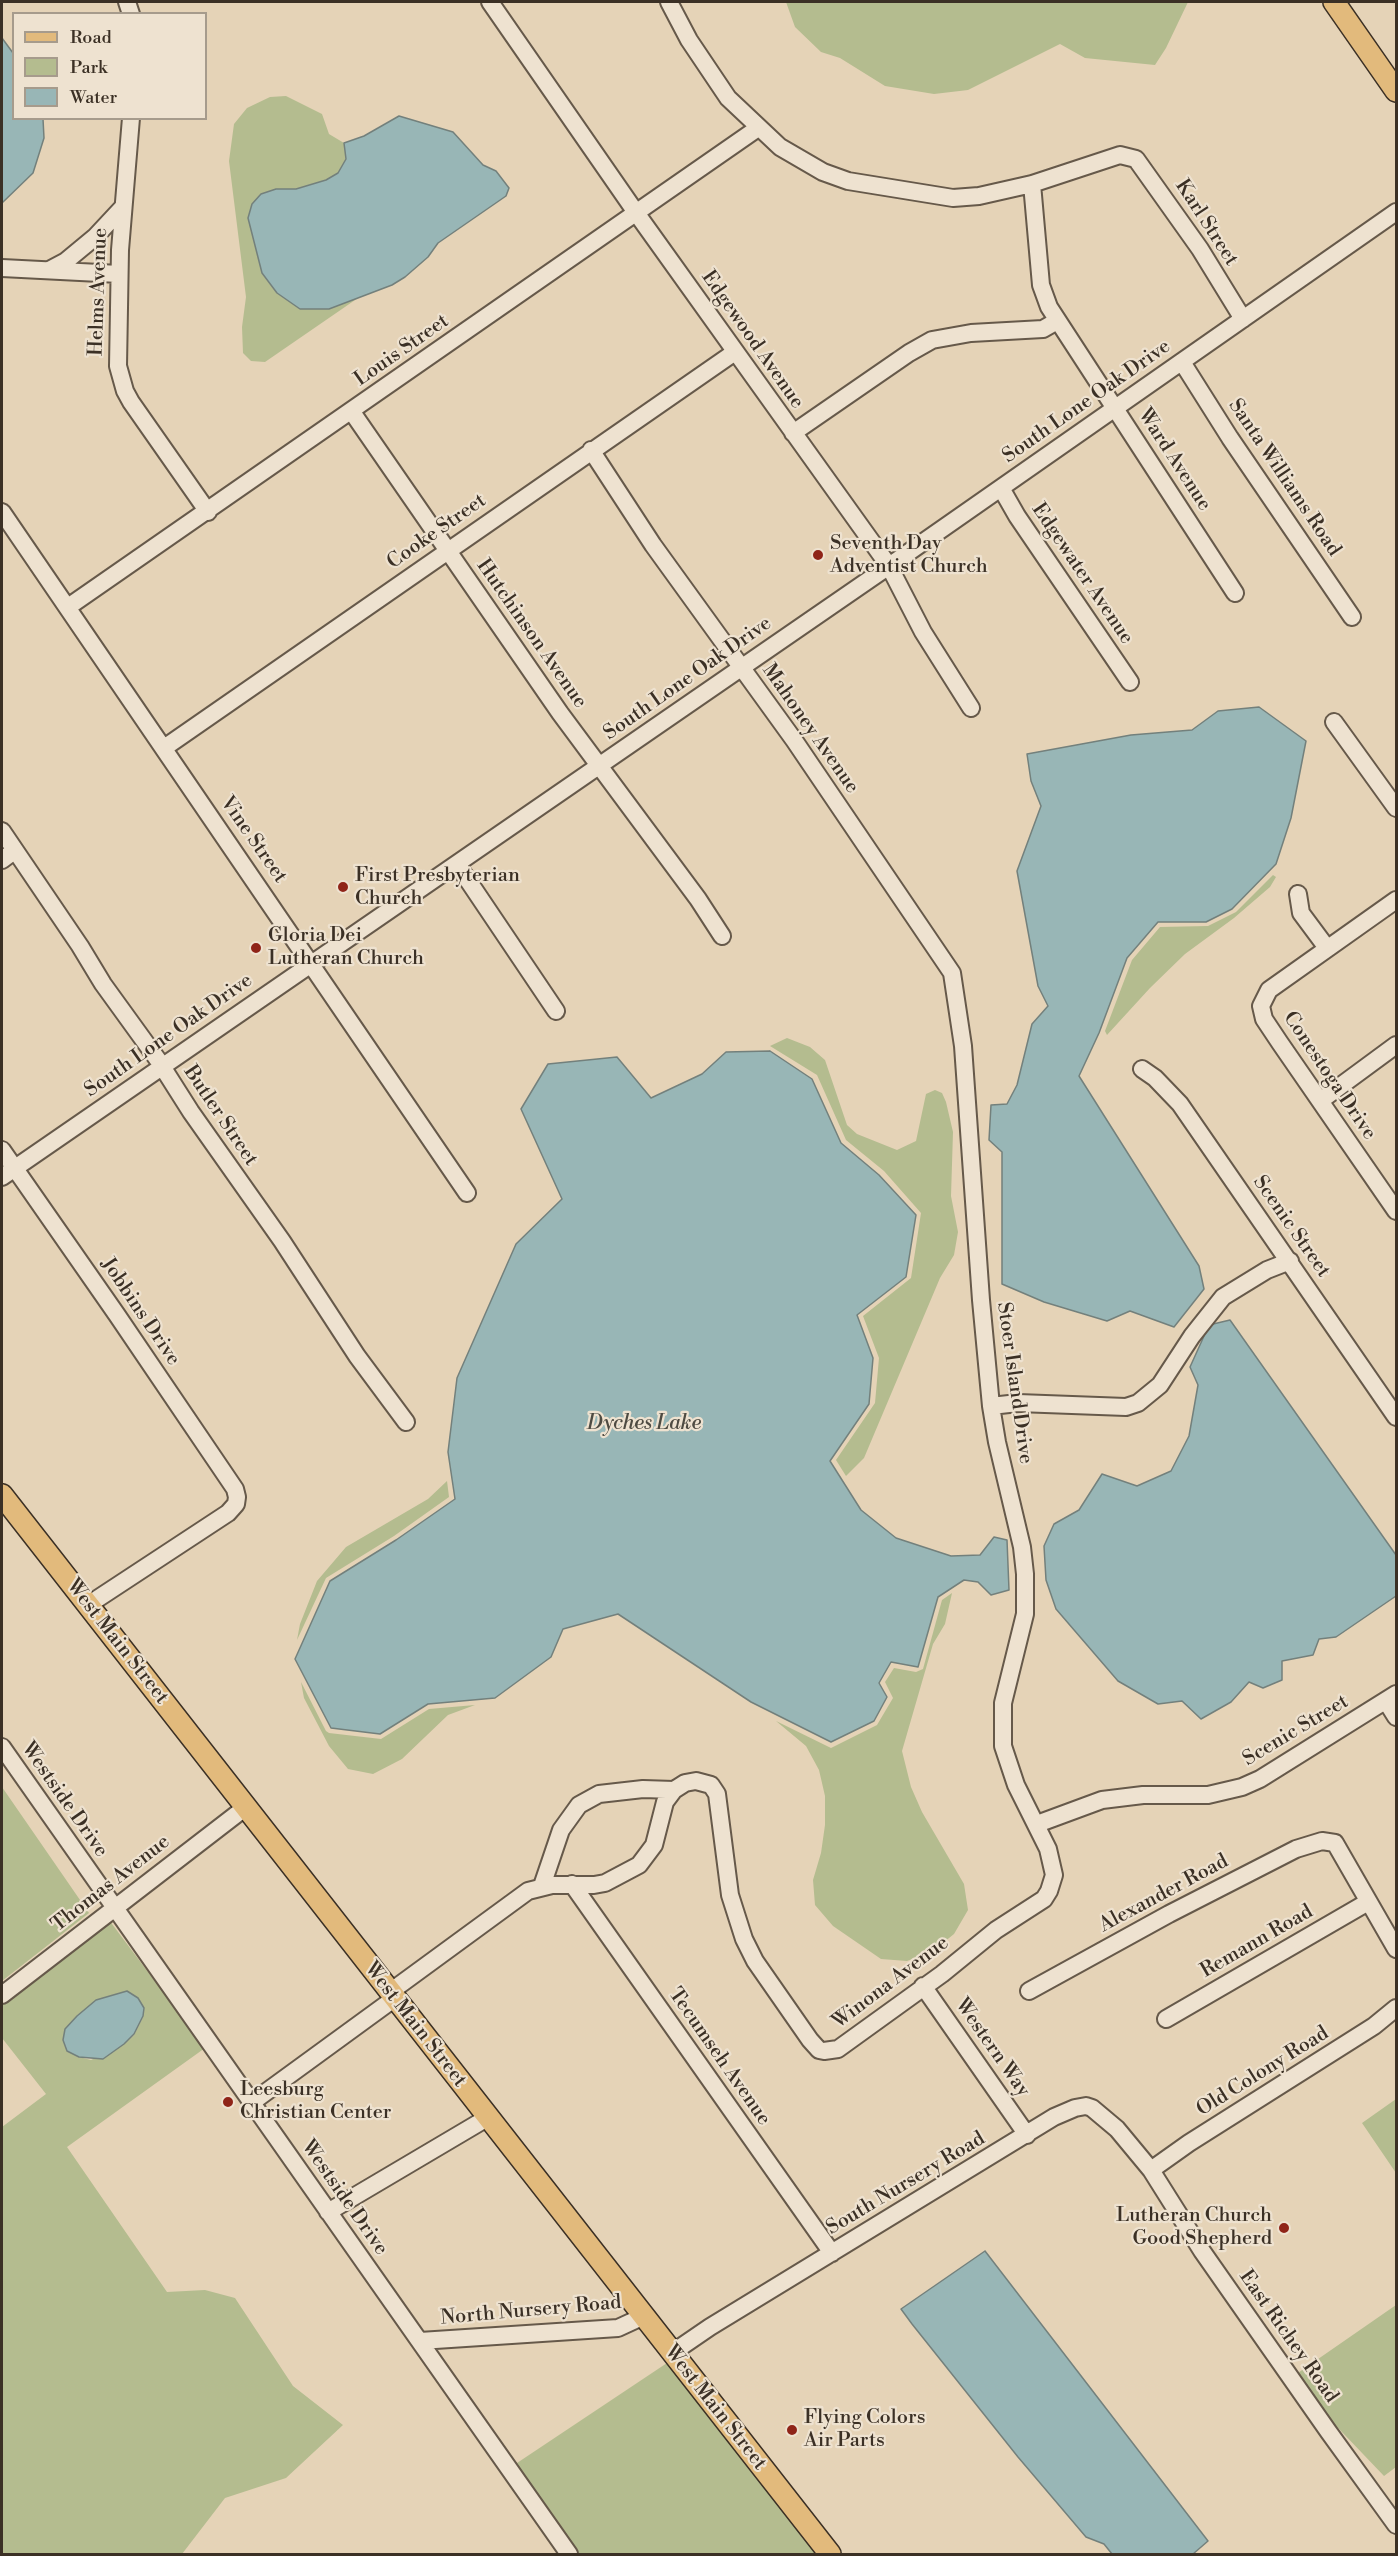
<!DOCTYPE html>
<style>
body{margin:0}
#map{position:relative;width:1398px;height:2556px;overflow:hidden;background:#e5d3b7;font-family:"Libre Bodoni",serif}
canvas{display:block}
.frame{position:absolute;inset:0;border:3px solid #3b3025;pointer-events:none}
.legend{position:absolute;left:12px;top:12px;width:195px;height:108px;box-sizing:border-box;background:#eee2d0;border:2px solid #a69b8c;margin:0;padding:8px 10px;list-style:none;font-size:18px;color:#3b3025}
.legend li{display:flex;align-items:center;gap:12px;height:30px}
.legend b{width:30px;border:2px solid #a69b8c}
</style>
<div id="map">
<canvas width="1398" height="2556"></canvas>
<div class="frame"></div>
<ul class="legend">
<li><b style="height:8px;background:#e2ba7c"></b>Road</li>
<li><b style="height:16px;background:#b4bc8f"></b>Park</li>
<li><b style="height:16px;background:#98b6b6"></b>Water</li>
</ul>
</div>
<script>
const g = document.querySelector('canvas').getContext('2d');
g.lineJoin = 'round';
function fillPath(path, color) {
  g.fillStyle = color;
  g.fill(path, 'evenodd');
}
function poly(rows) {
  const path = new Path2D();
  for (const r of rows) {
    path.moveTo(r[0], r[1]);
    for (let i = 2; i < r.length; i += 2) path.lineTo(r[i], r[i + 1]);
  }
  return path;
}
function strokePath(path, color, width, dash) {
  g.strokeStyle = color;
  g.lineWidth = width;
  g.lineCap = dash ? 'butt' : 'round';
  g.setLineDash(dash || []);
  g.stroke(path);
}
function drawText(font, color, halo, rows, align = 'center') {
  g.font = font + ' "Libre Bodoni",serif';
  g.lineWidth = 4.5;
  g.setLineDash([]);
  g.textBaseline = 'middle';
  g.strokeStyle = halo;
  g.fillStyle = color;
  for (const [text, x, y, turn = 0] of rows) {
    g.save();
    g.translate(x, y);
    g.rotate((+turn || 0) * Math.PI / 180);
    g.textAlign = isNaN(turn) ? turn : align;
    if (halo) g.strokeText(text, 0, 0);
    g.fillText(text, 0, 0);
    g.restore();
  }
}
const green = poly([
 [786,2,1188,2,1166,48,1155,65,1085,58,1060,44,968,90,934,94,885,86,840,58,821,52,795,27],
 [286,96,322,114,329,134,344,143,346,159,339,173,326,180,296,189,276,189,256,249,262,273,277,293,329,309,358,298,265,362,251,361,243,353,242,327,246,297,229,161,234,124,247,108,270,97],
 [1273,875,1276,877,1270,887,1234,918,1185,954,1150,988,1107,1035,1105,1031,1132,960,1160,927,1208,926,1236,912],
 [787,1038,810,1047,825,1060,847,1125,857,1134,897,1150,916,1141,926,1094,935,1090,942,1093,946,1102,953,1132,951,1196,958,1232,954,1255,940,1278,864,1458,846,1476,836,1460,875,1403,879,1358,863,1316,911,1278,921,1213,884,1171,846,1140,817,1075,770,1046],
 [447,1481,449,1497,394,1536,326,1578,297,1640,300,1624,317,1581,346,1547,428,1499],
 [952,1593,945,1624,933,1644,902,1751,911,1787,922,1812,964,1884,968,1910,954,1934,933,1951,907,1961,881,1959,833,1926,815,1905,813,1880,821,1853,825,1825,825,1796,819,1770,806,1746,776,1721,831,1748,877,1725,893,1698,885,1682,894,1668,916,1672,923,1669,942,1600],
 [301,1682,326,1731,329,1733,381,1739,429,1709,475,1705,448,1715,402,1759,373,1774,348,1769,329,1746,304,1698],
 [2,1787,89,1913,2,1981],
 [109,1920,205,2048,67,2147,167,2292,205,2290,235,2298,293,2386,343,2425,286,2478,225,2498,182,2554,2,2554,2,2127,46,2094,2,2038,2,2002],
 [143,2017,134,2035,124,2044,91,2060,79,2057,67,2051],
 [1396,2099,1396,2173,1362,2123],
 [1396,2305,1396,2467,1384,2476,1320,2409,1295,2375],
 [670,2361,821,2554,565,2554,505,2471]
]);
const water = poly([
 [2,38,13,53,14,118,43,119,44,138,33,173,2,203,2,38],
 [399,116,453,132,483,165,496,171,509,188,506,196,438,243,428,257,405,277,392,285,329,309,300,309,277,293,262,273,248,218,252,204,261,194,276,189,296,189,326,180,338,173,346,159,344,143,364,136,399,116],
 [1259,707,1306,741,1291,818,1276,864,1232,909,1206,922,1158,922,1127,958,1099,1033,1079,1076,1199,1266,1204,1289,1174,1327,1130,1311,1107,1321,1044,1302,1002,1284,1002,1152,989,1140,991,1105,1007,1104,1017,1085,1032,1024,1048,1006,1038,986,1017,871,1041,806,1031,781,1027,754,1131,735,1192,730,1218,711,1259,707],
 [770,1051,812,1079,841,1143,879,1175,916,1215,906,1277,857,1315,873,1358,869,1404,830,1461,861,1510,896,1538,951,1556,980,1555,994,1537,1007,1540,1009,1590,991,1595,978,1582,964,1580,938,1597,918,1667,891,1662,879,1683,887,1697,874,1721,831,1742,751,1702,618,1614,563,1629,551,1657,495,1698,428,1704,380,1734,331,1728,295,1659,330,1581,396,1540,455,1499,448,1452,457,1378,516,1244,562,1199,521,1109,548,1064,617,1057,651,1098,702,1074,726,1052,770,1051],
 [1230,1320,1396,1555,1396,1596,1336,1637,1319,1639,1313,1655,1282,1661,1282,1680,1263,1688,1249,1682,1231,1702,1201,1719,1182,1701,1158,1704,1118,1681,1056,1609,1046,1580,1044,1546,1054,1524,1079,1510,1102,1474,1137,1486,1171,1471,1189,1436,1198,1385,1190,1367,1209,1325,1230,1320],
 [127,1991,138,1998,144,2008,143,2016,134,2034,124,2044,103,2059,79,2057,67,2051,63,2040,65,2029,77,2016,96,2000,127,1991],
 [985,2251,1208,2541,1193,2554,1112,2554,1104,2544,1086,2537,1018,2457,912,2324,901,2309,985,2251]
]);
const minor = poly([
 [127,2,131,14],
 [490,2,637,214,889,566,923,632,971,708],
 [669,2,689,40,728,98,780,147,823,172,848,181,953,198,979,196,1032,184,1120,155,1136,159,1200,249,1243,319],
 [131,118,120,250,118,366,125,391,131,402,208,512],
 [1032,184,1041,285,1049,307,1235,593],
 [2,268,119,274],
 [49,270,66,261,95,237,123,207],
 [1182,362,1230,438,1352,617],
 [352,412,560,713,698,899,722,936],
 [793,433,909,353,932,340,971,333,1043,329,1057,321],
 [1001,488,1017,516,1130,682],
 [2,512,467,1193],
 [68,607,758,128],
 [1334,722,1396,808],
 [164,748,735,352],
 [2,831,80,946,103,984,158,1060,191,1112,282,1241,357,1356,406,1422],
 [2,860,14,851],
 [457,864,556,1011],
 [1298,894,1301,913,1327,948],
 [1396,900,1269,990,1261,1006,1264,1019,1280,1043,1396,1211],
 [1142,1069,1155,1078,1180,1104,1396,1417],
 [1320,1101,1396,1045],
 [2,1150,117,1315,235,1489,237,1497,236,1504,228,1513,88,1605],
 [2,1177,889,566,1396,212],
 [991,1406,1018,1403,1126,1407,1138,1403,1160,1385,1192,1336,1223,1297,1267,1270,1290,1261],
 [1386,1701,1396,1717],
 [2,1747,569,2554],
 [1037,1824,1102,1800,1143,1795,1208,1795,1242,1787,1260,1779,1396,1694],
 [572,1884,832,2253],
 [542,1886,561,1830,579,1805,599,1794,643,1789,674,1790],
 [923,1986,1027,2135],
 [1029,1991,1169,1914,1296,1849,1322,1841,1335,1843,1396,1949],
 [390,1992,528,1891,552,1885,594,1885,605,1883,639,1865,654,1845,665,1802,674,1790,685,1783,696,1781,711,1785,717,1794,730,1895,744,1939,755,1961,810,2040,819,2050,824,2051,838,2049,942,1974,996,1930,1044,1899,1049,1891,1054,1875,1048,1849,1016,1785,1003,1746,1003,1703,1025,1614,1025,1574,1022,1547,997,1442,991,1406,981,1300,963,1046,952,973,794,740,653,545,591,450],
 [2,1995,246,1807],
 [1166,2019,1368,1902],
 [251,2103,395,1998],
 [1151,2170,1189,2143,1374,2026,1396,2008],
 [328,2212,487,2118],
 [420,2341,618,2328,644,2316],
 [672,2353,710,2327,1054,2117,1075,2108,1086,2106,1092,2108,1117,2129,1151,2170,1202,2251,1328,2431,1396,2525]
]);
const major = poly([
 [1334,2,1396,91],
 [2,1495,830,2554]
]);
const markers = [
 [818,555,6,"#8f2418"],
 [343,887,6,"#8f2418"],
 [256,948,6,"#8f2418"],
 [228,2102,6,"#8f2418"],
 [1284,2228,6,"#8f2418"],
 [792,2430,6,"#8f2418"]
];
const streetNames = [
 ["Karl Street",1206,223,57],
 ["Helms Avenue",99,292,-88],
 ["Edgewood Avenue",752,340,55],
 ["Louis Street",402,351,-35],
 ["South Lone Oak Drive",1087,402,-35],
 ["Ward Avenue",1174,460,57],
 ["Santa Williams Road",1284,478,56],
 ["Cooke Street",437,532,-35],
 ["Edgewater Avenue",1082,574,56],
 ["Hutchinson Avenue",531,634,55],
 ["South Lone Oak Drive",688,679,-35],
 ["Mahoney Avenue",810,729,55],
 ["Vine Street",253,840,55],
 ["South Lone Oak Drive",169,1036,-35],
 ["Conestoga Drive",1329,1076,56],
 ["Butler Street",220,1116,56],
 ["Scenic Street",1291,1227,55],
 ["Jobbins Drive",140,1312,56],
 ["Stoer Island Drive",1014,1383,82],
 ["West Main Street",117,1642,52],
 ["Scenic Street",1296,1731,-31],
 ["Westside Drive",64,1800,55],
 ["Thomas Avenue",111,1884,-38],
 ["Alexander Road",1164,1894,-28],
 ["Remann Road",1257,1942,-30],
 ["Winona Avenue",891,1983,-37],
 ["West Main Street",415,2025,52],
 ["Western Way",992,2048,55],
 ["Tecumseh Avenue",719,2057,55],
 ["Old Colony Road",1263,2072,-32],
 ["South Nursery Road",906,2184,-31],
 ["Westside Drive",344,2198,55],
 ["North Nursery Road",531,2311,-5],
 ["East Richey Road",1288,2337,55],
 ["West Main Street",715,2408,52]
];
const poiNames = [
 ["Seventh Day",830,544],
 ["Adventist Church",830,567],
 ["First Presbyterian",355,876],
 ["Church",355,899],
 ["Gloria Dei",268,936],
 ["Lutheran Church",268,959],
 ["Leesburg",240,2090],
 ["Christian Center",240,2113],
 ["Lutheran Church",1272,2216,"right"],
 ["Good Shepherd",1272,2239,"right"],
 ["Flying Colors",804,2418],
 ["Air Parts",804,2441]
];
const waterNames = [
 ["Dyches Lake",644,1424]
];
fillPath(green, '#b4bc8f');
fillPath(water, '#98b6b6');
strokePath(water, '#73807c', 1.5);
strokePath(minor, '#66594a', 20);
strokePath(major, '#3b3025', 24);
strokePath(minor, '#eee2d0', 16);
strokePath(major, '#e2ba7c', 21);
for (const [x, y, r, color] of markers) {
  const dot = new Path2D();
  dot.arc(x, y, r, 0, 2 * Math.PI);
  g.fillStyle = color;
  g.fill(dot);
  strokePath(dot, '#eee2d0', 2);
}
drawText('20px', '#3b3025', '#eee2d0', streetNames);
drawText('20px', '#3b3025', '#eee2d0', poiNames, 'left');
drawText('italic 21px', '#4e4b42', '#eee2d0', waterNames);
</script>
